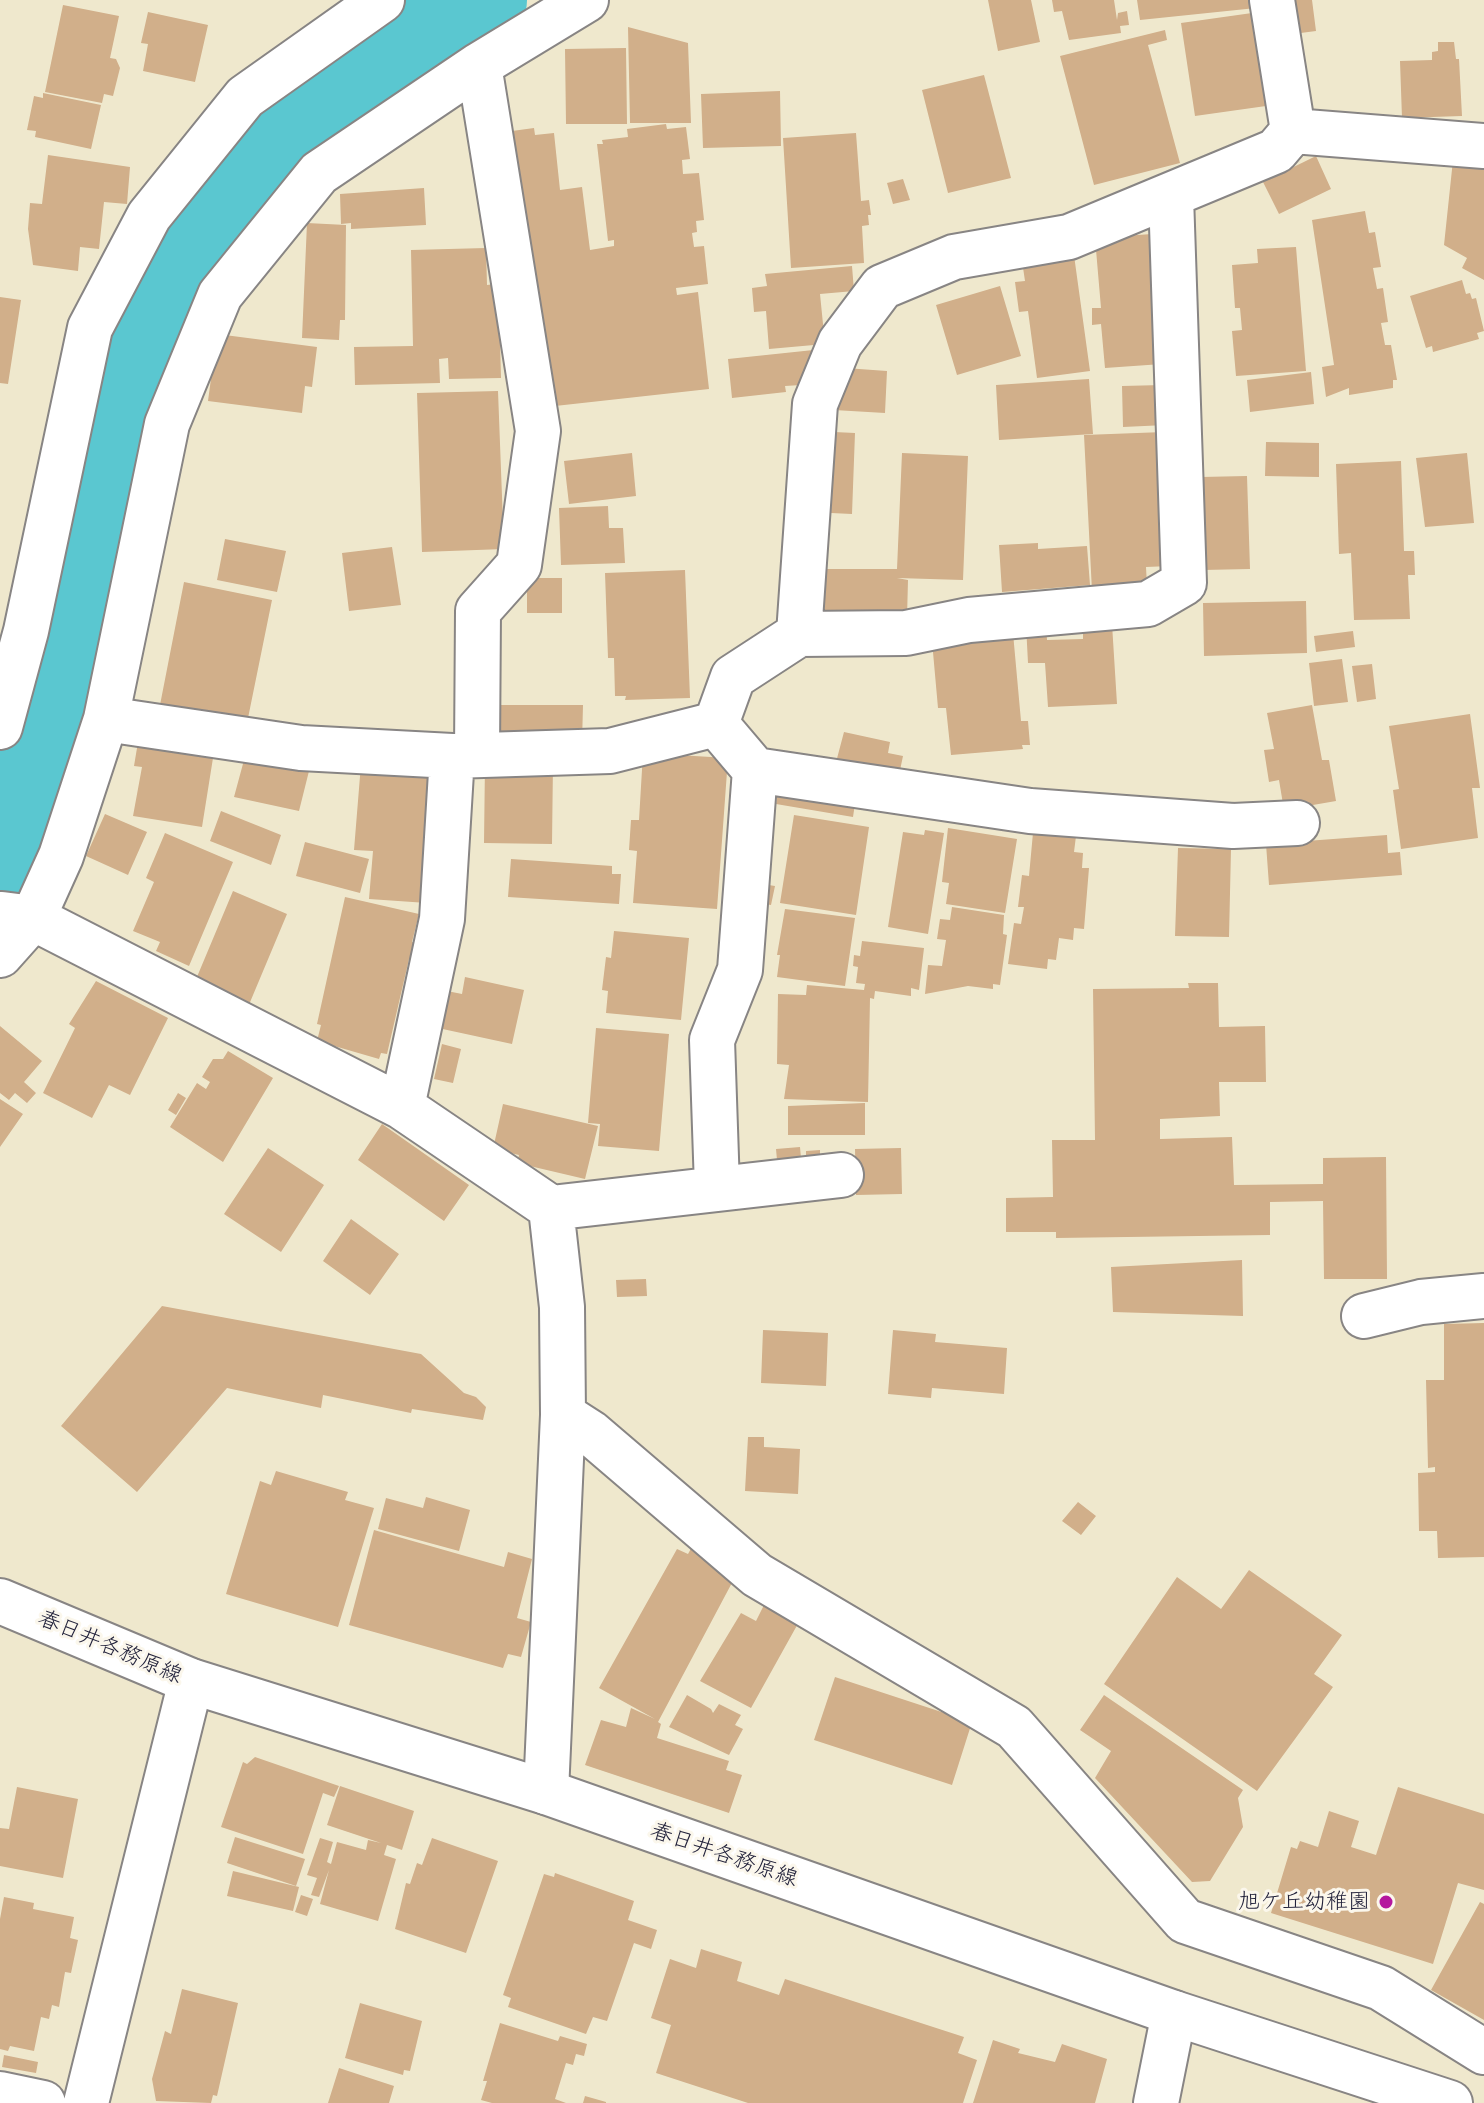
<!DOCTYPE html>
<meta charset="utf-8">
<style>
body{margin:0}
canvas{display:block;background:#efe8cd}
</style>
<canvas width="1484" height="2103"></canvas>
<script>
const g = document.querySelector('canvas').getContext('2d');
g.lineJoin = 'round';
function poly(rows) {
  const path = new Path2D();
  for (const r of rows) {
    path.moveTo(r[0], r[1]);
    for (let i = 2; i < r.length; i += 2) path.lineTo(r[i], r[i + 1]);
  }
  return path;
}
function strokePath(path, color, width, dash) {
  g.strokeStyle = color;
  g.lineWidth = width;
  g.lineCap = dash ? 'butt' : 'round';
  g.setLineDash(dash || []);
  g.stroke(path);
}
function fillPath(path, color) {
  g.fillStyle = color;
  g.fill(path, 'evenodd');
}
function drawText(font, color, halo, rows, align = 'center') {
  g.font = font + ' Delius,"Klee One",sans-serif';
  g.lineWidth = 6;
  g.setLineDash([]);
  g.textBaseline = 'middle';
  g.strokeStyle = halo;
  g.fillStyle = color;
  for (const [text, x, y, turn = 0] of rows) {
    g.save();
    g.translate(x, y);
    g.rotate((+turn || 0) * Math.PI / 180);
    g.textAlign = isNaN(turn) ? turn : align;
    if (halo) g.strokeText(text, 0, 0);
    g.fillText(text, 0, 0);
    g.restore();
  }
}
const river = poly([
 [0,854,51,737,128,374,194,245,291,137,442,23,481,0]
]);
const building = poly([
 [988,0,1031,0,1040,42,998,51],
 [1052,0,1114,0,1117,20,1118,13,1127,11,1129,25,1120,26,1121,33,1069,40,1062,11,1054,12],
 [1137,0,1255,0,1256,8,1140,20],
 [1289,0,1312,0,1316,31,1293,34],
 [63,5,119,16,110,58,116,59,120,68,113,96,104,94,102,103,45,92],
 [148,12,208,25,195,82,143,71,148,44,141,43],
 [1252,13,1266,106,1195,116,1181,23],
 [628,27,688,43,691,123,630,123],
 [1165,30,1167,40,1148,45,1180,163,1094,185,1060,56],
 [1438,42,1454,42,1456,59,1459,59,1462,116,1402,118,1400,61,1432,60,1432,52,1438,51],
 [626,48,627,124,566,124,565,49],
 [984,75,1011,178,948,193,922,90],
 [780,91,781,146,703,148,701,94],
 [43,93,101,105,91,149,35,137,36,131,27,130,34,96,43,98],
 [666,124,667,129,686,127,690,159,682,160,683,174,699,173,704,220,696,221,697,232,692,233,694,247,704,246,708,284,676,288,677,295,698,292,709,389,546,407,512,131,534,128,535,135,554,133,560,190,582,187,590,250,614,246,614,240,608,241,597,144,603,144,602,140,628,137,627,129],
 [856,133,861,201,869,200,871,215,868,215,869,225,862,226,864,263,791,268,783,138],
 [48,155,130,167,127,204,104,202,99,249,80,247,78,271,33,265,28,229,30,203,42,204],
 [1316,156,1331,189,1279,214,1263,182],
 [1453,160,1484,163,1484,280,1462,268,1467,258,1444,245],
 [903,179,910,200,893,204,887,183],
 [424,188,426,225,351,229,351,223,341,224,340,194],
 [1365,211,1369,233,1375,232,1381,267,1373,268,1377,289,1383,288,1388,322,1381,323,1385,345,1391,345,1397,380,1393,380,1393,388,1349,395,1349,388,1326,397,1322,367,1334,365,1312,220],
 [307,223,346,225,345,320,340,320,339,340,302,338],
 [1152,234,1162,364,1105,368,1101,324,1092,325,1092,308,1101,308,1095,238],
 [1296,247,1306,371,1236,376,1232,331,1242,330,1240,308,1235,308,1232,265,1258,263,1257,249],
 [486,248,487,285,495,284,495,305,499,304,501,378,449,379,448,358,439,359,440,383,355,385,354,347,413,346,411,250],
 [1073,248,1090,371,1037,378,1028,311,1019,312,1015,282,1025,281,1021,254],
 [852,266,854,291,820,294,825,344,769,349,766,311,754,312,752,288,767,286,765,274],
 [1462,280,1466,294,1470,293,1472,299,1476,298,1484,331,1477,333,1479,339,1433,352,1432,346,1426,348,1410,296],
 [1000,286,1021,356,957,375,936,305],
 [0,297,21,300,8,384,0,383],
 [217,334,317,347,312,387,305,386,302,413,208,401],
 [823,349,801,385,785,386,786,392,732,398,728,359],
 [845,368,887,371,885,413,834,410,835,393,844,393],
 [1311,372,1314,404,1250,412,1247,380],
 [1089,379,1093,434,999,440,996,385],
 [1162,385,1166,425,1123,427,1122,386],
 [498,391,504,549,422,552,417,393],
 [834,432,855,433,852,514,831,513],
 [1164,432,1170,566,1146,567,1147,586,1092,591,1084,435],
 [1266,442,1319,443,1319,477,1265,476],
 [632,453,636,496,569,504,564,461],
 [902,453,968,456,963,580,897,578,908,580,907,618,820,611,820,569,897,569],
 [1467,453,1474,523,1425,527,1416,458],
 [1401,461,1404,551,1414,551,1415,575,1408,575,1410,619,1354,620,1351,553,1339,554,1336,464],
 [1247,476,1250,569,1203,570,1201,477],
 [608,506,609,528,623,528,625,563,561,565,559,508],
 [225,539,286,551,277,592,217,580],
 [1038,543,1038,549,1087,546,1090,585,1002,592,999,545],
 [392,547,401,605,349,611,342,553],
 [685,570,690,698,625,700,626,696,615,696,614,658,608,658,605,573],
 [527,578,562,578,562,613,527,613],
 [184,582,272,600,247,723,160,705],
 [1306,601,1307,653,1204,656,1203,603],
 [1046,624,1047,640,1083,639,1083,625,1112,624,1117,704,1048,707,1045,663,1028,663,1026,625],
 [1353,631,1355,647,1316,652,1314,636],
 [1013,633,1021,721,1028,721,1030,745,1022,745,1023,749,951,755,946,708,938,708,932,641],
 [1342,659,1348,702,1314,706,1309,663],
 [1372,664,1376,699,1357,702,1352,666],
 [494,705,583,705,582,743,495,743],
 [1312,705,1322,760,1329,760,1336,801,1284,810,1279,780,1269,782,1264,750,1274,749,1267,713],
 [1470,714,1480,788,1472,788,1478,838,1401,849,1393,790,1399,789,1389,726],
 [844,732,890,742,888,753,903,756,899,775,835,766],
 [138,742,198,749,196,755,213,758,202,827,133,816,142,767,134,766],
 [247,749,310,767,299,811,234,797],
 [643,753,728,758,717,909,633,903,637,851,629,850,631,820,639,820],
 [485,762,553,763,552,844,484,843],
 [361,764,439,771,427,903,369,899,373,851,354,850],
 [780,783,856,797,853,817,776,804],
 [221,811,281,835,271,865,210,841],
 [105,814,147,832,128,875,86,856],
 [794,815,869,827,856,915,780,903],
 [1034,822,1077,828,1074,852,1083,853,1082,868,1089,868,1084,929,1074,928,1073,940,1059,938,1056,960,1048,959,1047,969,1008,964,1014,923,1021,924,1024,907,1018,907,1022,875,1029,876],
 [948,828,1017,839,1005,913,946,904,949,883,942,882],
 [925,830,944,833,928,934,888,927,903,832,924,835],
 [165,833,233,862,189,966,156,951,160,942,133,931,154,882,146,878],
 [1387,835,1388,853,1400,852,1402,875,1269,885,1266,844],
 [305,842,369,859,360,893,296,876],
 [1178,848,1231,849,1229,937,1175,936],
 [511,859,612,866,612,874,621,874,619,904,508,897],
 [762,884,775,886,771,905,758,903],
 [233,891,287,914,248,1007,194,984],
 [345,897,419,914,412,942,418,943,414,960,409,959,387,1054,381,1053,379,1059,317,1041,321,1025,317,1024],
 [952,907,1004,915,1003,934,1007,935,1000,985,993,984,993,989,968,986,925,994,928,965,942,966,946,940,937,939,940,919,950,920],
 [785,909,855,918,845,986,777,977,780,955,777,955],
 [614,931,689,938,681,1020,606,1013,608,991,602,990,606,957,611,958],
 [862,941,924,948,919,990,911,988,911,996,875,991,874,999,870,998,868,1102,784,1099,789,1065,777,1064,778,994,806,995,807,985,864,990,865,984,856,983,858,967,853,966,854,955,860,956],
 [465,977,524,990,512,1044,438,1028,447,991,462,994],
 [96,981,168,1018,130,1095,109,1085,92,1118,43,1093,75,1028,69,1024],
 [1188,983,1218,983,1219,1027,1265,1026,1266,1082,1219,1082,1220,1116,1160,1119,1160,1139,1232,1137,1234,1185,1323,1184,1323,1158,1386,1157,1387,1279,1324,1279,1323,1201,1270,1202,1270,1235,1056,1238,1056,1232,1006,1232,1006,1198,1053,1197,1052,1140,1095,1140,1093,989,1189,988],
 [0,1026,42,1061,24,1082,36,1093,27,1103,15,1093,9,1100,0,1093],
 [596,1028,669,1034,659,1151,598,1146,600,1124,588,1123],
 [442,1044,461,1049,453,1083,434,1079],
 [228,1051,273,1078,223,1162,170,1127,197,1083,206,1089,210,1082,202,1077,213,1059,223,1059],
 [178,1093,186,1098,176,1115,168,1110],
 [0,1099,23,1114,0,1147],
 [865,1103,865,1135,788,1135,788,1106],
 [503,1104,598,1126,585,1179,517,1163,519,1155,493,1149],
 [382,1124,469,1185,444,1221,358,1160],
 [800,1147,801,1158,777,1160,776,1149],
 [268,1148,324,1185,281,1252,224,1214],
 [901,1148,902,1194,856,1195,855,1149],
 [820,1150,820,1157,806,1158,806,1151],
 [351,1219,399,1254,370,1295,323,1261],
 [1242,1260,1243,1316,1113,1312,1111,1267],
 [646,1279,647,1296,617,1297,616,1280],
 [162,1306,421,1354,464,1393,476,1397,486,1407,483,1420,412,1409,411,1413,323,1395,321,1408,227,1388,137,1492,61,1426],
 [1484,1323,1484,1557,1438,1558,1437,1531,1419,1531,1418,1473,1435,1472,1435,1467,1428,1468,1426,1380,1444,1380,1444,1324],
 [763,1330,828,1333,826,1386,761,1383],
 [893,1330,936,1334,935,1342,1007,1348,1004,1394,932,1388,931,1398,888,1394],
 [748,1437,764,1437,764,1447,800,1449,798,1494,745,1491],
 [276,1471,348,1492,345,1500,374,1508,338,1627,226,1594,260,1481,271,1485],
 [426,1497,470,1510,459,1551,378,1529,386,1498,423,1508],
 [1078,1502,1096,1516,1081,1535,1062,1521],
 [374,1530,504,1567,508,1552,532,1559,517,1618,531,1622,521,1657,508,1654,503,1668,349,1625],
 [694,1543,734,1579,658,1722,661,1724,657,1738,729,1761,726,1770,742,1775,729,1813,585,1765,601,1720,626,1727,631,1708,655,1719,599,1688,677,1549,688,1554],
 [1249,1570,1342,1635,1314,1674,1333,1687,1257,1791,1104,1684,1177,1577,1221,1609],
 [766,1601,800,1620,751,1708,700,1681,741,1613,756,1621],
 [835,1677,972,1722,952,1785,814,1740],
 [687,1695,711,1709,713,1713,719,1704,741,1715,735,1725,743,1729,729,1755,669,1727],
 [1104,1695,1243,1790,1238,1798,1243,1827,1210,1881,1192,1882,1095,1778,1111,1751,1080,1730],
 [255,1757,339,1786,334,1797,323,1793,303,1854,221,1827,243,1762,247,1764],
 [340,1786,414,1811,402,1850,387,1845,384,1855,396,1859,378,1921,320,1904,329,1870,319,1897,311,1895,317,1878,307,1875,320,1838,333,1842,327,1862,331,1864,337,1842,366,1850,368,1840,381,1843,327,1825],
 [17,1787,78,1799,63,1878,0,1866,0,1828,9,1829],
 [1398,1787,1484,1814,1484,1890,1458,1883,1433,1964,1271,1913,1291,1847,1297,1849,1300,1841,1318,1847,1329,1811,1359,1821,1351,1847,1376,1855],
 [235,1837,305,1859,296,1886,227,1863],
 [432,1838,498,1861,466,1953,395,1929,406,1883,410,1884,417,1863,422,1865],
 [233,1871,299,1887,293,1911,227,1896],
 [555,1873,634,1901,628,1920,657,1930,651,1949,634,1943,607,2021,593,2017,586,2034,508,2007,511,1998,503,1995,544,1874,554,1877],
 [301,1895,313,1899,307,1916,295,1912],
 [4,1897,34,1903,33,1909,74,1917,70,1938,78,1940,71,1973,65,1972,59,2007,52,2005,49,2019,41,2017,34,2051,10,2046,8,2051,0,2049,0,1919],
 [1480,1902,1484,1904,1484,2020,1431,1990],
 [701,1949,742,1962,737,1981,779,1995,785,1979,964,2037,958,2053,977,2060,963,2103,748,2103,656,2073,671,2025,651,2018,670,1959,696,1968],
 [182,1989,238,2003,217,2096,213,2095,211,2103,156,2101,152,2079,165,2031,171,2034],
 [360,2003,422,2021,410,2071,404,2070,403,2075,345,2058],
 [500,2023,558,2041,560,2036,587,2044,584,2056,576,2054,573,2065,566,2063,555,2099,566,2103,492,2103,481,2100,487,2081,483,2081],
 [993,2040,1020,2049,1018,2053,1055,2062,1062,2044,1107,2059,1095,2103,973,2103],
 [4,2055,38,2062,36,2073,2,2067],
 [339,2068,394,2086,389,2103,328,2103],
 [585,2096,606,2102,606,2103,583,2103]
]);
const minor = poly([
 [1272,0,1293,131,1276,151,1069,237,954,257,882,287,840,343,815,404,799,634,733,677,716,724,755,770,1030,811,1233,826,1297,823],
 [1293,131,1484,146],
 [799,634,906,633,969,620,1148,604,1184,583,1171,196],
 [106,719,301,748,452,756,610,751,716,724],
 [0,727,26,631,90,328,149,216,245,97,382,0],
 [477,753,478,611,519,565,538,431,479,65],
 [2,914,33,918,402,1107,551,1208,841,1175],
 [0,955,33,918,61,856,106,719,167,424,220,295,319,173,479,65,586,0],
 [402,1107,442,919,452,756],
 [717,1187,712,1040,740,970,755,770],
 [1364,1316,1421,1302,1484,1296],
 [563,1415,591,1433,757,1575,1014,1727,1185,1921,1381,1988,1484,2052],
 [546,1792,563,1415,562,1307,551,1208],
 [0,2094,43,2103],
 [86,2103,191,1681],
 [1156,2103,1174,2013]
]);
const major = poly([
 [0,1601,191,1681,546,1792,1174,2013,1450,2103]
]);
const markers = [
 [1386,1902,8,"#b5179e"]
];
const streetNames = [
 ["春日井各務原線",110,1647,23],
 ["春日井各務原線",724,1855,19]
];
const poiNames = [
 ["旭ケ丘幼稚園",1370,1902]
];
strokePath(river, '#5ac7d0', 92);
fillPath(building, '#d1af8a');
strokePath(minor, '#888584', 48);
strokePath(major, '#888584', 48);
strokePath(minor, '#fff', 44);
strokePath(major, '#fff', 44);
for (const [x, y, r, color] of markers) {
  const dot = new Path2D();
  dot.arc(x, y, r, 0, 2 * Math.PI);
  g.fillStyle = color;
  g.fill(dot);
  strokePath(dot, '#fbf7ec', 3);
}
drawText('22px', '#22223b', '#fbf7ec', streetNames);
drawText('22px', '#22223b', '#fbf7ec', poiNames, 'right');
</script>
